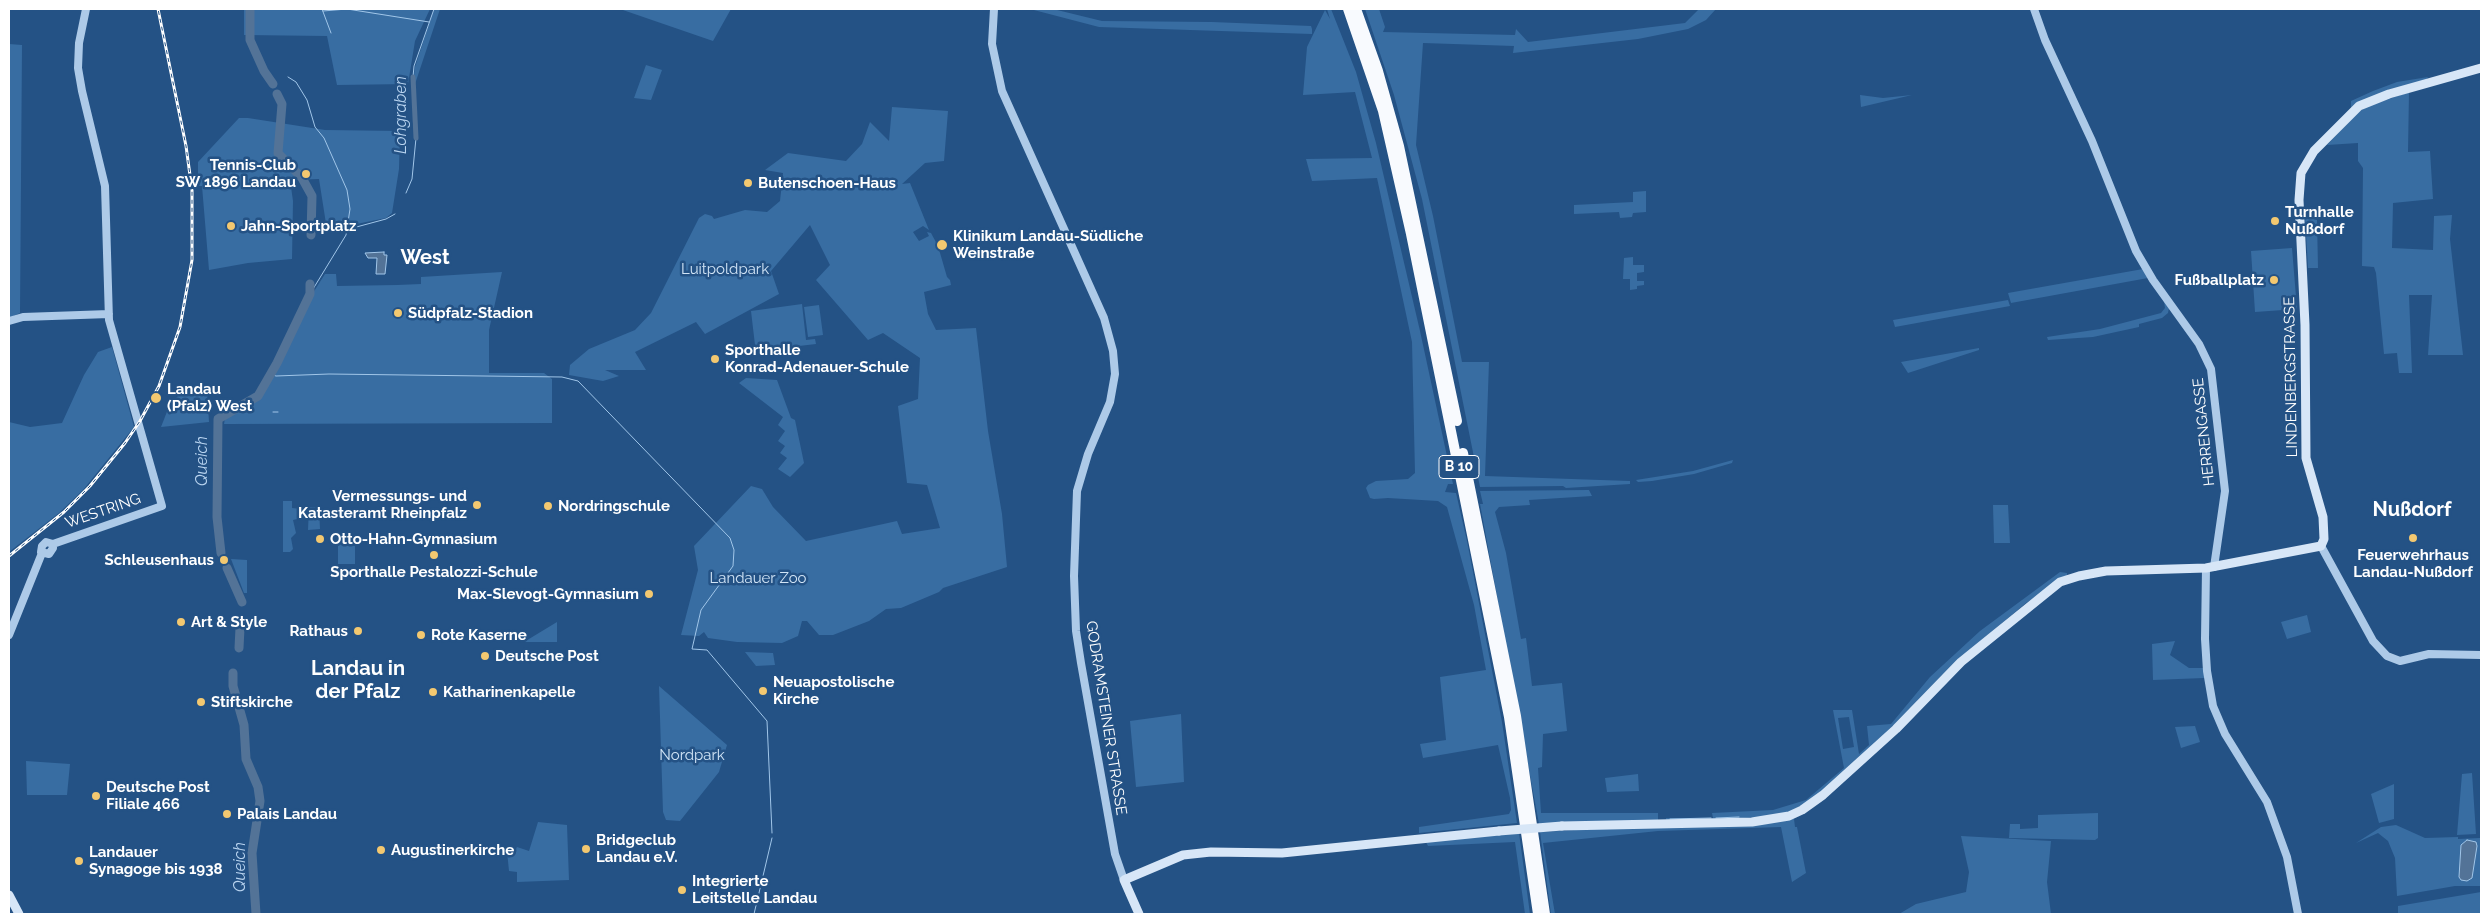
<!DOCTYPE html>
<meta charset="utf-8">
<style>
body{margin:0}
#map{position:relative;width:2490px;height:923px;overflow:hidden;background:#245285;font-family:Raleway,sans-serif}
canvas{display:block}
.frame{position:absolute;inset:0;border:10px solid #fff;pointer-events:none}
</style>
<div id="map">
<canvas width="2490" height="923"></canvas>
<div class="frame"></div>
</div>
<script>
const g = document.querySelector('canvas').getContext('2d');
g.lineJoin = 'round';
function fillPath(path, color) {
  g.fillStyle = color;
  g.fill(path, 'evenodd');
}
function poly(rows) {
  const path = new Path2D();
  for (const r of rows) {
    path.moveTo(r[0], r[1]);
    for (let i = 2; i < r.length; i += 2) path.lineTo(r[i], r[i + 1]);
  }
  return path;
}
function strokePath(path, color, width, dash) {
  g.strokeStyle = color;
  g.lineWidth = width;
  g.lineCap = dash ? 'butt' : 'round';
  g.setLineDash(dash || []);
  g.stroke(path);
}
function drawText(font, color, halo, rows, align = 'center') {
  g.font = font + ' Raleway,sans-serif';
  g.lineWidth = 5;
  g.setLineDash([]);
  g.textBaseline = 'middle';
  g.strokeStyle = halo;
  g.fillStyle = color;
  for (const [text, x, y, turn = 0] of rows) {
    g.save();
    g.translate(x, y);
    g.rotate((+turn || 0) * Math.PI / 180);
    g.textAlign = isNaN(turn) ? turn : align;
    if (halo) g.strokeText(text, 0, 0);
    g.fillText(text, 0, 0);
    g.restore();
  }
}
const green = poly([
 [244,9,430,9,415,41,408,84,337,85,327,36,244,35],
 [434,9,440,9,415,84,413,84,415,67],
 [620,9,731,9,713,41],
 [1030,9,1053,9,1102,21,1212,22,1311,26,1312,29,1312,34,1099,27],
 [1327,9,1331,9,1356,72,1376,143,1420,331,1453,484,1448,484,1445,492,1456,493,1467,541,1502,722,1517,823,1419,833,1419,827,1509,814,1511,810,1510,798,1498,745,1423,758,1420,744,1446,740,1440,677,1486,670,1474,605,1447,507,1438,501,1388,498,1374,499,1370,498,1366,488,1368,485,1376,481,1408,479,1415,473,1412,342,1377,178,1312,181,1306,159,1372,158,1355,92,1303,95,1307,47,1325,10,1330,19],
 [1365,9,1379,9,1385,27,1383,32,1515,35,1516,29,1528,42,1685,23,1699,9,1716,9,1706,20,1688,29,1638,39,1513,53,1514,46,1423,43,1416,145,1433,216,1462,362,1489,362,1485,476,1630,481,1630,484,1566,488,1563,486,1480,487,1422,199,1394,95],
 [9,44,22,45,20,313,9,318],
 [646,65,662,70,651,100,634,98],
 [2428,77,2425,81,2351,109,2351,101,2373,91,2397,82],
 [2409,92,2408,152,2430,151,2433,199,2393,203,2392,248,2433,250,2434,216,2452,215,2450,239,2463,355,2428,355,2432,295,2409,295,2412,373,2399,373,2397,353,2384,354,2376,273,2374,267,2362,266,2363,168,2358,161,2358,143,2327,145,2357,113,2366,107],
 [1860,95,1883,98,1912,95,1861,107],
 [892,107,948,111,944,161,925,163,902,184,910,183,929,230,923,226,913,232,919,241,929,236,927,232,931,233,938,246,947,277,950,280,951,285,924,292,928,314,936,330,976,328,988,431,1002,514,1007,567,943,588,939,592,901,608,886,609,869,621,833,635,819,635,807,621,802,621,798,636,782,643,737,642,708,638,704,632,699,636,681,635,698,570,694,546,751,486,762,489,773,507,806,541,897,521,902,534,940,528,927,485,907,483,898,406,918,399,920,358,883,333,868,340,816,280,830,265,810,225,771,271,779,294,705,334,696,322,635,352,646,370,605,370,619,376,603,381,569,375,570,365,589,349,635,330,651,313,699,218,705,214,712,216,714,219,745,210,767,212,780,201,783,173,765,170,788,153,846,161,862,144,870,122,889,141],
 [239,118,248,118,325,130,400,131,399,169,392,213,386,218,327,230,319,179,290,180,293,201,292,259,248,263,209,270,202,186,198,186,198,162],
 [1646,191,1646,212,1633,213,1632,217,1620,218,1619,212,1574,214,1574,205,1633,202,1633,192],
 [2305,216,2317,220,2318,268,2308,268],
 [2292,248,2297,309,2255,312,2251,251],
 [1633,257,1633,265,1644,265,1644,272,1637,273,1637,281,1644,281,1644,285,1637,286,1637,289,1630,290,1630,279,1623,279,1624,258],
 [2143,269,2148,278,2011,303,2008,293],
 [502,272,489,330,489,373,544,373,552,379,552,423,224,424,225,418,260,397,311,296,325,274,336,274,337,286,397,285,421,284,421,277],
 [2008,300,2010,306,1895,327,1893,320],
 [2164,301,2169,308,2168,313,2162,318,2139,324,2139,327,2093,337,2048,340,2047,337,2100,329,2161,313,2165,308],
 [802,304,806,340,815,339,816,344,748,352,748,346,755,345,751,311],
 [819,305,823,335,808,337,804,307],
 [112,347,134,427,83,490,59,513,9,552,9,422,30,427,62,423,84,375,98,352],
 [1979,348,1979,350,1908,373,1901,362],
 [746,378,777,380,791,418,795,420,804,463,790,477,778,469,787,458,780,453,785,446,778,441,785,431,778,425,783,417,739,383],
 [196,389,207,389,209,422,161,427,170,404,178,396],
 [1733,460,1732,463,1694,474,1652,481,1638,482,1636,480,1693,471],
 [1589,490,1592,496,1529,500,1530,505,1499,507,1495,512,1506,553,1521,639,1526,638,1532,686,1562,683,1567,731,1543,734,1542,767,1538,768,1541,813,1658,813,1658,820,1539,824,1480,504,1483,504,1480,491],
 [283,501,292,501,292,508,301,509,305,512,302,518,293,520,296,533,291,538,293,549,290,552,283,552],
 [1993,505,2008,505,2010,543,1994,543],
 [309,507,319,508,320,529,308,530],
 [338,535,355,535,355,564,338,564],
 [231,559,247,560,247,593,244,593],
 [2060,572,2067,573,2067,576,2026,603,1957,661,1883,738,1822,792,1791,812,1769,817,1666,821,1666,818,1713,818,1712,813,1773,810,1806,800,1844,768,1833,710,1852,710,1859,754,1869,745,1867,726,1891,724,1930,677,1980,631],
 [1849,717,1854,747,1843,749,1838,718],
 [2307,615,2311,632,2287,639,2281,622],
 [557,622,557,642,524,642],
 [2175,641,2170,655,2189,668,2204,668,2204,678,2153,680,2152,644],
 [745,652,773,653,775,665,756,666],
 [659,686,727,745,719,772,680,821,666,820,663,812],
 [1181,714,1184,782,1136,787,1130,721],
 [2195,726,2200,742,2181,748,2175,727],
 [26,761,70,764,67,795,27,795],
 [2472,773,2476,834,2457,835,2462,774],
 [1638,774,1639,791,1607,792,1605,778],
 [2394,784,2394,819,2379,823,2371,794],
 [2098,813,2098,838,2095,840,2009,838,2010,824,2020,824,2020,829,2038,828,2038,815],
 [1792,818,1794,819,1795,827,1797,827,1806,873,1792,882,1781,827,1658,831,1543,843,1555,914,1551,914,1540,832],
 [538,822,567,825,569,880,517,882,517,872,509,871,507,851,514,853,517,847,529,851],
 [2396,825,2425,838,2458,837,2458,839,2480,838,2481,886,2455,886,2397,896,2395,858,2388,841,2378,833,2356,843,2381,827],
 [1519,833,1530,914,1525,914,1515,842,1428,846,1426,842],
 [1961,836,2051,841,2047,882,2051,914,1899,914,1916,904,1966,892,1969,872],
 [2481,892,2481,914,2398,914,2398,906]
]);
const water = poly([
 [384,252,384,255,387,255,385,274,376,274,377,258,368,258,365,253,384,252],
 [2467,840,2476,842,2477,846,2472,878,2467,881,2461,880,2459,877,2461,845,2467,840]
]);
const stream = poly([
 [322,9,331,33],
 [323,11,347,9,429,22],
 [288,77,296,82,307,100,315,127,324,138,347,190,350,209,346,235,310,294],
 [413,77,414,66,434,9],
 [406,193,412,179,416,138],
 [349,229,386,219,395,214],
 [270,374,276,376,329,374,562,377,578,381,730,538,734,550,733,566,701,610,692,649,707,650,767,721,772,833],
 [273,412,278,412],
 [1716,818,1739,817],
 [1670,819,1711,818],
 [754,914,772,838]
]);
const canal = poly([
 [413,77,416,138],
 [2415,506,2416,514]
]);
const river = poly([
 [250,9,250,40,264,71,273,84],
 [277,94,282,104,278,153,302,178,312,196,311,235],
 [221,553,217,517,218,419,258,396,277,363,310,294,310,284],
 [227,568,242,602],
 [239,648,240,628],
 [233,673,233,686,244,725,246,759,258,787,260,801,252,853,256,914]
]);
const tertiary = poly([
 [994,9,992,44,1002,91,1104,318,1113,351,1115,374,1110,402,1088,454,1077,491,1074,576,1076,631,1081,663,1115,854,1124,880],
 [2034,9,2045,40,2092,141,2136,251,2153,280,2199,344,2211,369,2225,491,2214,567],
 [9,321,23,317,109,314],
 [53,544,53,548,49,554,41,552,42,546,46,542,53,544,162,506,109,320,105,186,82,91,78,68,79,43,86,9],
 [2321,546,2373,641,2387,656,2400,661,2429,654,2481,655],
 [2206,568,2205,639,2207,671,2213,706,2225,734,2267,802,2287,857,2298,914],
 [9,635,42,553]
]);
const secondary = poly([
 [1562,826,1752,822,1789,816,1802,810,1823,795,1896,729,1961,662,2060,582,2079,576,2106,571,2206,568,2321,546,2324,539,2323,517,2306,458,2305,325,2299,200,2301,173,2314,151,2359,106,2389,94,2481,68],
 [9,895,19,914],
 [1139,914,1124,880,1183,855,1211,852,1282,853,1499,831]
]);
const trunk = poly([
 [1348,9,1383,111,1411,234,1509,717,1538,914],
 [1356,9,1378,71,1399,146,1457,421],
 [1463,453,1516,716,1545,914]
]);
const rail = poly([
 [9,556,64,512,90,486,125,443,140,421,159,386,180,327,192,260,192,190,186,146,158,9]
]);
const secondaryBridge = poly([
 [1499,831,1562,826]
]);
const markers = [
 [306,174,5,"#f3c870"],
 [748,183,5,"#f3c870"],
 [2275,221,5,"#f3c870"],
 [231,226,5,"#f3c870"],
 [942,245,6,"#f3c870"],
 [2274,280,5,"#f3c870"],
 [398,313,5,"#f3c870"],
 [715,359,5,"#f3c870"],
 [156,398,6,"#f3c870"],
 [477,505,5,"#f3c870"],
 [548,506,5,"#f3c870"],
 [2413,538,5,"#f3c870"],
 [320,539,5,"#f3c870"],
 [434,555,5,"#f3c870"],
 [224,560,5,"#f3c870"],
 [649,594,5,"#f3c870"],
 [181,622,5,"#f3c870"],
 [358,631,5,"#f3c870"],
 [421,635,5,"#f3c870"],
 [485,656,5,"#f3c870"],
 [763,691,5,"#f3c870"],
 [433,692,5,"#f3c870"],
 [201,702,5,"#f3c870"],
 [96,796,5,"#f3c870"],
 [227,814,5,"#f3c870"],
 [586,849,5,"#f3c870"],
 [381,850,5,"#f3c870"],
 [79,861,5,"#f3c870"],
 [682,890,5,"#f3c870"]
];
const shields = [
 [1459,467,40]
];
const shieldNames = [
 ["B 10",1459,467]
];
const poiNames = [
 ["Tennis-Club",296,165,"right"],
 ["SW 1896 Landau",296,182,"right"],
 ["Butenschoen-Haus",758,183],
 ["Turnhalle",2285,212],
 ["Nußdorf",2285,229],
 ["Jahn-Sportplatz",241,226],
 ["Klinikum Landau-Südliche",953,236],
 ["Weinstraße",953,253],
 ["Fußballplatz",2264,280,"right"],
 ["Südpfalz-Stadion",408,313],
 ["Sporthalle",725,350],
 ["Konrad-Adenauer-Schule",725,367],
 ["Landau",167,389],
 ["(Pfalz) West",167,406],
 ["Vermessungs- und",467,496,"right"],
 ["Katasteramt Rheinpfalz",467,513,"right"],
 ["Nordringschule",558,506],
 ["Otto-Hahn-Gymnasium",330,539],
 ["Feuerwehrhaus",2413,555,"center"],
 ["Landau-Nußdorf",2413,572,"center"],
 ["Schleusenhaus",214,560,"right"],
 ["Sporthalle Pestalozzi-Schule",434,572,"center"],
 ["Max-Slevogt-Gymnasium",639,594,"right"],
 ["Art & Style",191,622],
 ["Rathaus",348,631,"right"],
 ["Rote Kaserne",431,635],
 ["Deutsche Post",495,656],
 ["Neuapostolische",773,682],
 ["Kirche",773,699],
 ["Katharinenkapelle",443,692],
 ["Stiftskirche",211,702],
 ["Deutsche Post",106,787],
 ["Filiale 466",106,804],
 ["Palais Landau",237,814],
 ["Bridgeclub",596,840],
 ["Landau e.V.",596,857],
 ["Augustinerkirche",391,850],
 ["Landauer",89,852],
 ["Synagoge bis 1938",89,869],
 ["Integrierte",692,881],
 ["Leitstelle Landau",692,898]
];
const parkNames = [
 ["Luitpoldpark",725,269],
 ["Landauer Zoo",758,578],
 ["Nordpark",692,755]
];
const streetNames = [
 ["LINDENBERGSTRASSE",2291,377,-91],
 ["HERRENGASSE",2204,432,-96],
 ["WESTRING",103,511,-19],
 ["GODRAMSTEINER STRASSE",1106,718,81]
];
const waterNames = [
 ["Lohgraben",401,115,-90],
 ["Queich",202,461,-90],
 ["Queich",240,867,-90]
];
const districtNames = [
 ["West",425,258],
 ["Nußdorf",2412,510],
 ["Landau in",358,669],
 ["der Pfalz",358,692]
];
fillPath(green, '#386da2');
fillPath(water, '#537397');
strokePath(water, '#a1c6e9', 1);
strokePath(stream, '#a1c6e9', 1);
strokePath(canal, '#537397', 5);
strokePath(river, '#537397', 9);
strokePath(tertiary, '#adcae8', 8);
strokePath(secondary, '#d7e6f7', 9);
strokePath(trunk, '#f8fafe', 10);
strokePath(rail, '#fff', 3);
strokePath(rail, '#245285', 1, [4]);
strokePath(secondaryBridge, '#d7e6f7', 9);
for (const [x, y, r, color] of markers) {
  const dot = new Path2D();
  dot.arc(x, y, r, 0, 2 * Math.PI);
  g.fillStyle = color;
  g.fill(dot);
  strokePath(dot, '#245285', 2);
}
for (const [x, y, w] of shields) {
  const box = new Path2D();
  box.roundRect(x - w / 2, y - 11.5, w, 23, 4);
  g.fillStyle = '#245285';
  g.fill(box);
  strokePath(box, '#fff', 1);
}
drawText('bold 14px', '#fff', null, shieldNames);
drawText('bold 15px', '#fff', '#245285', poiNames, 'left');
drawText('15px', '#d1e4f6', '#245285', parkNames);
drawText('15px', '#fff', '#245285', streetNames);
drawText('italic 16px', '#b9d4f0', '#245285', waterNames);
drawText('bold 20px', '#fff', '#245285', districtNames);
</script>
